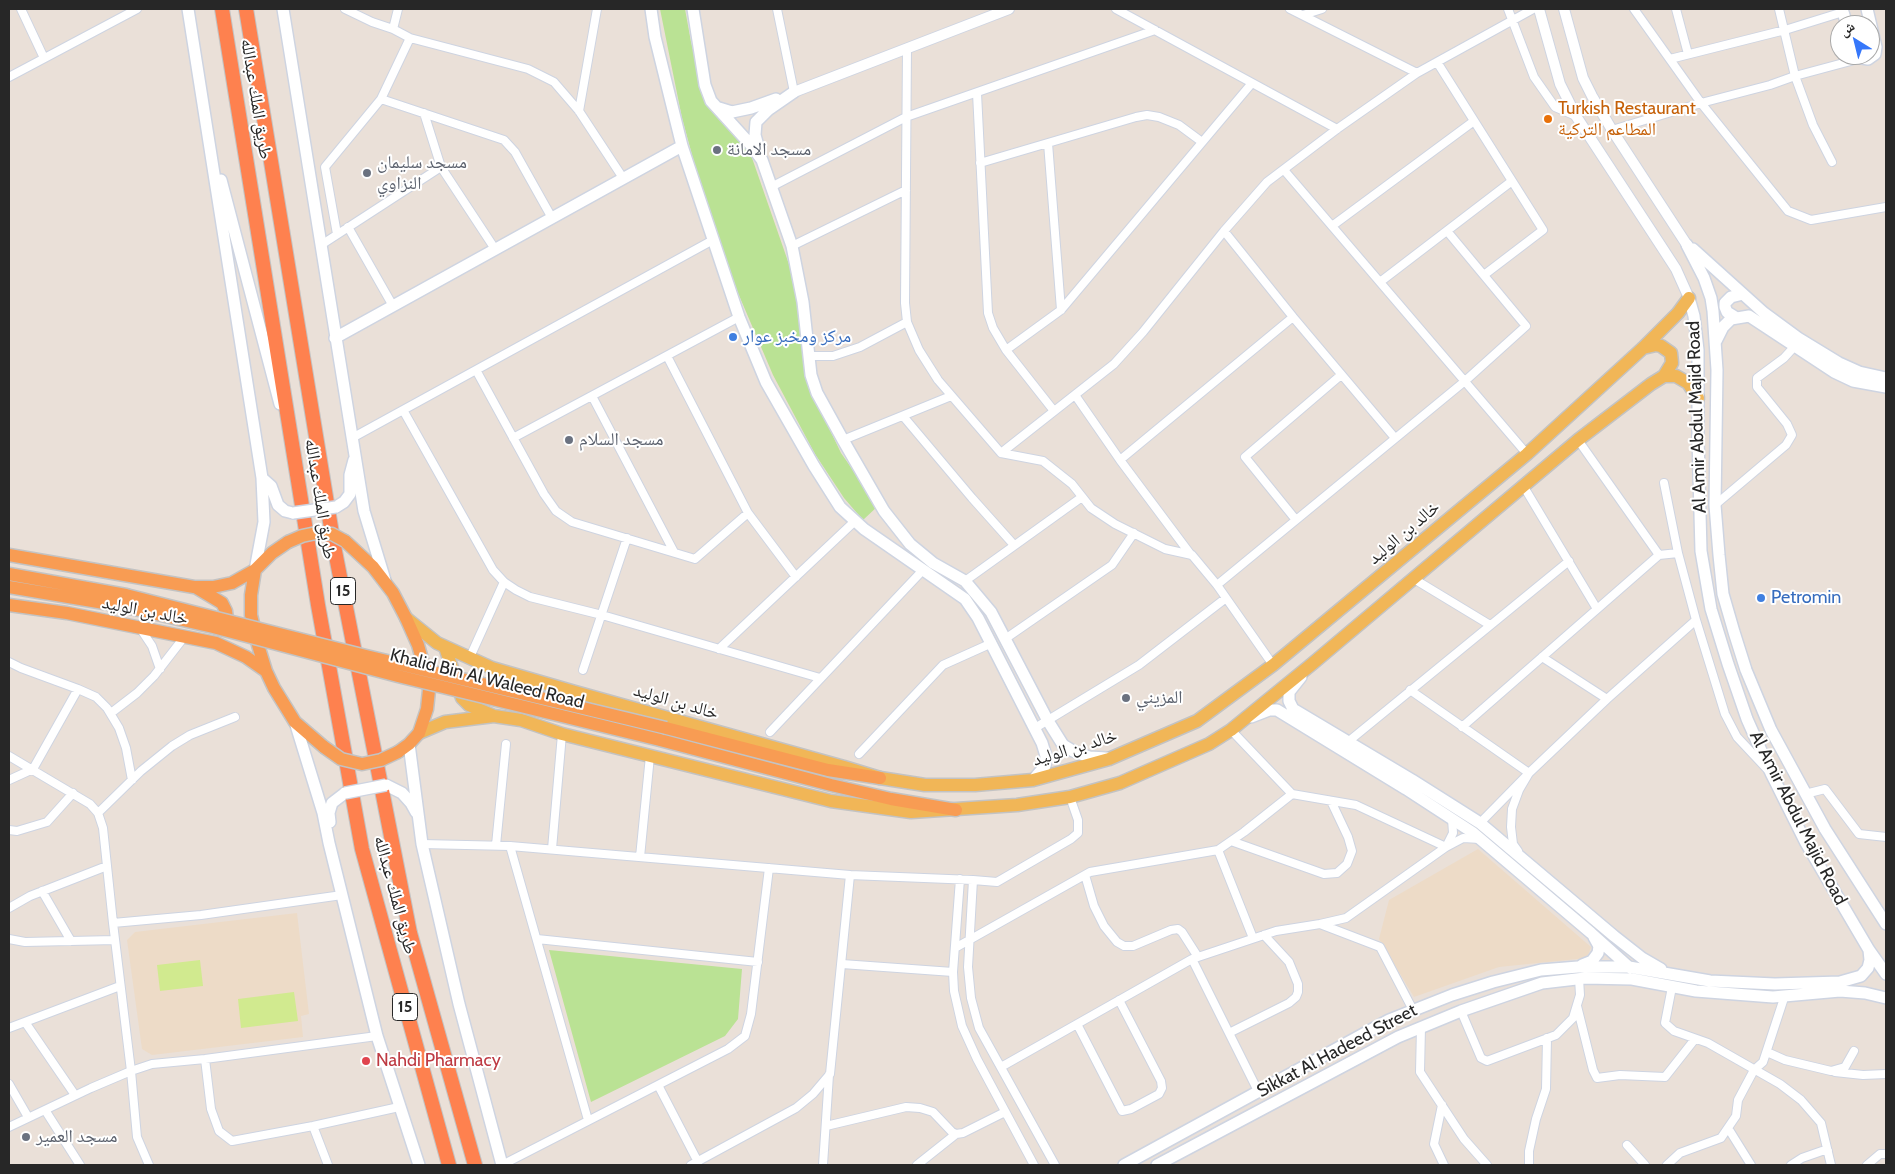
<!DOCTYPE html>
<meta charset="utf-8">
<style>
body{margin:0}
#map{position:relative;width:1895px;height:1174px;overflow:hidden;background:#eae0d8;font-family:Cabin,"Noto Naskh Arabic",sans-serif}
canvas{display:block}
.frame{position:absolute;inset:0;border:10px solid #272727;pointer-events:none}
.north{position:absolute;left:1830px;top:15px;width:50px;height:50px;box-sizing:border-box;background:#fff;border:1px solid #a9a9a9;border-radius:50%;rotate:324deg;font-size:14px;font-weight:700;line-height:20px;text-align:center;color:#272727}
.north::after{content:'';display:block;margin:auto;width:18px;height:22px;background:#3677fa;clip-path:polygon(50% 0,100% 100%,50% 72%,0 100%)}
</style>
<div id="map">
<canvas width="1895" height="1174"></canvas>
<div class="frame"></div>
<div class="north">ش</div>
</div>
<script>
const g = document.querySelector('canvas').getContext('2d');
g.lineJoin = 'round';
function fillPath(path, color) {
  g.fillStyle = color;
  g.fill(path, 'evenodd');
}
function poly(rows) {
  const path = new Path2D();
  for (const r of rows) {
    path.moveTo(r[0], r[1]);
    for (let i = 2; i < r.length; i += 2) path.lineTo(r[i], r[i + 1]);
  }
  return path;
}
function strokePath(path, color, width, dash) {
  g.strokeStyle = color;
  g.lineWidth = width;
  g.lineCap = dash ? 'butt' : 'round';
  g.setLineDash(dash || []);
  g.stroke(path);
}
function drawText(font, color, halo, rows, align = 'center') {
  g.font = font + ' Cabin,"Noto Naskh Arabic",sans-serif';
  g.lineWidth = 4;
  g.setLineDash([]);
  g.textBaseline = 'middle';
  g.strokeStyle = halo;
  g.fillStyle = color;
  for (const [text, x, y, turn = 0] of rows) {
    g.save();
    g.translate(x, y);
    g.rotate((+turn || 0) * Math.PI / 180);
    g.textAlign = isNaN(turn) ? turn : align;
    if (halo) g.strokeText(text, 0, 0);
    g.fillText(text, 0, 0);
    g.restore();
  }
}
const education = poly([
 [1478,849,1591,947,1587,958,1499,967,1414,997,1379,939,1389,900],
 [297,913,309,1014,301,1016,303,1037,152,1055,142,1049,127,940,135,932]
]);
const green = poly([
 [660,9,685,9,691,42,708,105,751,155,800,296,810,388,841,453,878,506,863,520,844,498,815,454,773,375,738,293,706,206,682,118],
 [549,950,742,969,738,1019,725,1036,591,1102]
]);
const pitch = poly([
 [200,960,203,986,160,991,157,965],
 [294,992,298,1021,241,1028,238,999]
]);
const minor = poly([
 [21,9,44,58],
 [345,9,372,22,393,29,410,38,528,69,554,82,579,111,623,178],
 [777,9,794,92],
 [1116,9,1337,129],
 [1290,9,1417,73],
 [1508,9,1534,77,1555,107,1576,116],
 [1634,9,1701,103,1788,211,1811,220,1886,207],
 [1676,9,1688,54],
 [1779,9,1795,76,1813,125,1832,162],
 [1303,15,1322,9],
 [393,29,398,9],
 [907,48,905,303,907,322,919,350,938,380,1001,453,1043,461,1072,484,1091,508,1115,524,1165,549,1192,555,1217,585,1273,665],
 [1670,59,1785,30,1843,12],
 [1437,62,1543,230,1484,275],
 [9,77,137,9],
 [977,93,988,313,993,328,1006,350,1054,411],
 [381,99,504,140,515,152,552,218],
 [579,111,597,9],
 [424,113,441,167,495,249],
 [1612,130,1701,103,1770,85,1795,76,1862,58],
 [1048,143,1061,310],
 [980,163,1136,117,1147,115,1159,117,1179,125,1202,142],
 [1284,170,1527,454],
 [771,187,906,117,1155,30],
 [1332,226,1474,121],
 [348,227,393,306],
 [1224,231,1293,317,1395,438],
 [337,234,325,167,381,99,410,38],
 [321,245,441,167],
 [792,246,906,190],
 [1380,282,1512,181],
 [1006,350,1061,310,1252,83],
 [667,356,748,513,796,577],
 [809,356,833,356,860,347,907,322],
 [476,370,544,494,556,511,572,522,695,559,748,513],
 [1075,395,1120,460,1191,555],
 [592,396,674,552],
 [403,410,493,570,504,582,516,590,530,597,602,615,820,678],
 [903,416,972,498,1014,545],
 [352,438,713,240],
 [513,438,739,317],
 [843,440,951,396],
 [1578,440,1659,555],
 [1001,453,1114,364,1143,332,1224,231,1267,182,1337,129,1417,73,1533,9],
 [1120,460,1293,317],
 [1664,483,1678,553],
 [1524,487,1597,609],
 [1715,505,1786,445,1792,435,1787,424,1757,387,1757,378,1784,358,1794,347],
 [1296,520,1245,457,1341,375],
 [1414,579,1490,625],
 [965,581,1082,497],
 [1217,585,1465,381,1526,326,1447,231],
 [140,628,152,646,160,669],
 [1005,639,1112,565,1134,533],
 [719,649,855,521],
 [470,657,504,582],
 [1542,657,1607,699],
 [9,662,21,668,78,689,96,697,107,708,119,728,126,748,132,780],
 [583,670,627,538],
 [1410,690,1529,773,1480,823],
 [111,713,137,693,154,676,185,636],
 [1462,727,1659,555,1678,553,1696,620],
 [1035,728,1139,665,1226,598],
 [1231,730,1292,794,1356,805,1446,847,1453,833,1452,819],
 [770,732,922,571],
 [1349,741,1569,561],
 [859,754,943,665,992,643],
 [9,756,90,804,98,813,103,828,113,923,201,915,342,895],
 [9,780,33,769,78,689],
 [1805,794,1825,789,1859,834,1886,837],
 [98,813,141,771,172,746,190,735,235,717],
 [9,830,17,831,47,822,73,793],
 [1231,841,1324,874,1337,873,1347,864,1352,851,1348,837,1331,801],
 [422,844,510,846,850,875,973,880,997,882,1071,839,1078,833,1078,820,1070,797],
 [496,845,506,744],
 [510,846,588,1120],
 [552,849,562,734],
 [1218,850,1253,938],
 [1518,851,1513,844,1511,827,1512,809,1519,790,1529,773,1607,699,1696,620,1725,714,1737,737,1767,769],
 [640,857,650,756],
 [1085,875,1094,906,1104,926,1117,942,1124,946,1133,946,1171,930,1178,929,1182,932,1198,957],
 [960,879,953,972,954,991,962,1026,977,1059,1034,1165],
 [973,880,968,967,971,998,979,1028,1055,1165],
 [42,891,71,941],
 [9,908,30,896,107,866],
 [113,923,131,1071,137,1137,149,1165],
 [1320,924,1346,918,1446,847,1463,838,1480,839],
 [9,939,25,942,115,940],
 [537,939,758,962],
 [955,948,1090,872,1218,850,1244,832,1292,794],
 [1192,959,1258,1091],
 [842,964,953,972],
 [1672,987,1665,1023,1674,1031,1708,1043,1780,1084,1801,1100,1821,1123,1831,1165],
 [1577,1006,1593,1070,1597,1078,1620,1075,1665,1077,1695,1039],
 [1461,1011,1481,1058,1487,1061,1556,1035,1573,1018,1580,995,1579,978],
 [25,1022,75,1095],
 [1077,1024,1122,1111,1131,1109,1159,1094,1162,1088,1161,1081,1119,1000],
 [1421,1027,1420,1072,1464,1139,1487,1165],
 [9,1028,120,986],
 [1229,1033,1289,1003,1296,997,1298,992,1298,984,1289,962,1264,935],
 [1767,1052,1785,1060,1831,1071,1845,1067,1854,1051],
 [205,1059,211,1109,219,1131,232,1141,313,1126,399,1107],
 [1001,1067,1192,959,1276,931,1320,924,1380,947,1413,1010],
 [1835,1072,1863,1075,1886,1074],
 [9,1084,28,1117],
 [658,1085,698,1162],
 [1442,1105,1434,1144,1444,1165],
 [45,1110,80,1165],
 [313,1126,328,1165],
 [826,1126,906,1107,920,1108,933,1112,952,1132,956,1134,963,1133,1005,1112],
 [9,1127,91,1088,131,1071,152,1064,205,1059,377,1036],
 [1728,1128,1751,1165],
 [1627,1145,1645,1165],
 [502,1165,728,1049,745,1036,751,1014,769,868],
 [691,1165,796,1108,813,1094,830,1074,850,875],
 [823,1165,829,1075],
 [917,1165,956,1134],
 [1529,1165,1529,1151,1536,1119,1546,1089,1547,1038],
 [1667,1165,1680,1153,1721,1138,1736,1116,1738,1100,1754,1070,1763,1062,1785,995],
 [1791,1165,1802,1158,1822,1151,1828,1151],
 [1867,1165,1880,1154,1886,1154]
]);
const tertiary = poly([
 [1539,9,1560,84,1576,116,1663,249,1676,269,1689,298],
 [1564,9,1583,78,1592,96,1612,130,1687,245],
 [794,92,1009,9]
]);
const secondary = poly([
 [188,9,262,478,264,522,255,570],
 [283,9,364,511,385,580],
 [651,9,655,37,682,146,739,317,766,382,814,466,840,507,864,529,965,599,978,618,1042,743,1046,756,1045,766,1033,780],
 [693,9,705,85,711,101,750,144,762,160,792,246,803,302,811,375,817,393,843,440,884,511,910,544,933,563,965,581,991,612,1048,721,1063,745,1073,751,1089,757,1107,758],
 [1842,9,1847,25],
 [1858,55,1862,58,1868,59,1875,54,1876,47,1867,9],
 [719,108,732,112,751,108,776,99],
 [760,153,755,135,756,122,768,110,794,92],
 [221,180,280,404],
 [1687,245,1704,278,1711,298,1713,311,1717,370,1715,505,1719,555,1723,594,1734,632,1746,670,1771,730,1825,829,1886,924],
 [1693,249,1764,313,1798,338,1839,363,1859,372,1886,378],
 [1689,298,1694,316,1698,350,1698,438,1701,551,1711,609,1728,664,1747,719,1771,773,1806,843,1869,950,1886,974],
 [1735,317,1727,312,1725,307,1725,303,1731,297,1743,294],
 [335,338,682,146],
 [1716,341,1723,327,1731,319,1749,316,1834,372,1853,381,1886,387],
 [262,478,271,486,278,505,285,511,293,513],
 [336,507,344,502,350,494,350,475,354,460],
 [1301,677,1289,692,1289,701,1293,709,1412,780,1480,823,1614,936,1642,958,1661,969],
 [1251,717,1269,710,1277,710,1406,789,1472,832,1591,933,1630,968],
 [295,722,323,813,329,843,377,1036,419,1165],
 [409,744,422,844,459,1004,502,1165],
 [386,785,402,793,411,803,416,812],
 [330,822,329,813,332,803,345,793],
 [1582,965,1592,961,1598,953,1599,946,1594,937],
 [1124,1165,1389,1020,1452,995,1493,982,1541,970,1578,967,1629,967,1710,981,1775,984,1840,982,1861,976,1868,968,1870,960,1869,950],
 [1157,1165,1398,1037,1461,1011,1542,983,1585,978,1632,979,1696,991,1773,997,1840,991,1865,993,1886,998]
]);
const primary = poly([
 [1643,348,1656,345,1661,346,1671,353,1672,363,1664,376],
 [406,618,437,643,492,668,575,692,844,767,880,778,925,785,975,785,1033,780,1109,759,1197,721,1273,665,1527,454,1643,348,1678,313,1689,298],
 [445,647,462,698,469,705,494,716],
 [419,733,445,722,494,716,521,720,562,734,831,801,911,812,1017,805,1070,797,1120,783,1209,744,1231,730,1312,664,1578,440,1651,384,1664,376,1676,376,1688,383,1698,398]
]);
const trunk = poly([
 [345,541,373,567,393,593,406,618,418,645,427,677,429,690,427,709,419,733,409,744,398,752],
 [9,555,194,587,213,587,232,583,255,570,272,553,288,542],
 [255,570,251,595,251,615,258,645,266,671,274,688,295,722,324,747],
 [9,574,126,595],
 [9,587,122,606],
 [197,588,222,603,226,611,227,618,224,627,221,628],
 [9,605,67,613,216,643,246,657,266,671],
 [666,728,828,770,880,778],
 [660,740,831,785,891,799,956,810]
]);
const motorway = poly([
 [222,9,318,605,362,849,449,1165],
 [246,9,334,546,410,933,475,1165]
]);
const secondaryBridge = poly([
 [293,513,336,507],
 [345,793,386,785]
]);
const trunkBridge = poly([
 [288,542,302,536,316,533,332,534,345,541],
 [126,595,366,656,666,728],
 [122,606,213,627,398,676,660,740],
 [324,747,341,759,362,764,381,760,398,752]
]);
const markers = [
 [1548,119,5,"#e8710a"],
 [717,150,5,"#6b7280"],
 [367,173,5,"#6b7280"],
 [733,337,5,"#3f7fe0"],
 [569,440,5,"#6b7280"],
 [1761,598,5,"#3f7fe0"],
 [1126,698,5,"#6b7280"],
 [366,1061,5,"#e0444e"],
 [26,1137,5,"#6b7280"]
];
const shields = [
 [343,591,25],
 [405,1007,25]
];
const shieldNames = [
 ["15",343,591],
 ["15",405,1007]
];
const streetNames = [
 ["طريق الملك عبدالله",256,99,81],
 ["Al Amir Abdul Majid Road",1697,417,-92],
 ["طريق الملك عبدالله",320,499,81],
 ["خالد بن الوليد",1404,533,-40],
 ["خالد بن الوليد",145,611,11],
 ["Khalid Bin Al Waleed Road",487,679,14],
 ["خالد بن الوليد",676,702,16],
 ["خالد بن الوليد",1075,748,-17],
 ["Al Amir Abdul Majid Road",1798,818,63],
 ["طريق الملك عبدالله",395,895,75],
 ["Sikkat Al Hadeed Street",1337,1051,-28]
];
const foodNames = [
 ["Turkish Restaurant",1558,109],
 ["المطاعم التركية",1558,130]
];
const worshipNames = [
 ["مسجد الامانة",727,150],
 ["مسجد سليمان",377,163],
 ["النزاوي",377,184],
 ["مسجد السلام",579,440],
 ["المزيني",1136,698],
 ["مسجد العمير",36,1137]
];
const shopNames = [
 ["مركز ومخبز عوار",743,337],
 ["Petromin",1771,598]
];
const healthNames = [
 ["Nahdi Pharmacy",376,1061]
];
fillPath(education, '#eddbc7');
fillPath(green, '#bae294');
fillPath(pitch, '#d1ea8f');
strokePath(minor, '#ced4e1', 10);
strokePath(tertiary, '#ced4e1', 12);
strokePath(secondary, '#ced4e1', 14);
strokePath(primary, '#c3c3c3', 15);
strokePath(trunk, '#c3c3c3', 15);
strokePath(motorway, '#c3c3c3', 16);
strokePath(minor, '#fff', 8);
strokePath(tertiary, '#fff', 10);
strokePath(secondary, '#fff', 11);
strokePath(primary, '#f1b657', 12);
strokePath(trunk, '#f89c53', 12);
strokePath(motorway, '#fe814f', 14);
strokePath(secondaryBridge, '#ced4e1', 14, []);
strokePath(trunkBridge, '#c3c3c3', 15, []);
strokePath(secondaryBridge, '#fff', 11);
strokePath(trunkBridge, '#f89c53', 12);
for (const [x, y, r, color] of markers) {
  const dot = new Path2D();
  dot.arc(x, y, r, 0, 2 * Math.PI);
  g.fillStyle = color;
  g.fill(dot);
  strokePath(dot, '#fff', 2);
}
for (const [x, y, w] of shields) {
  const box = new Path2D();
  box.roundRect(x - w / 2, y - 13.5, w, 27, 4);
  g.fillStyle = '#fff';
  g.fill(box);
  strokePath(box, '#272727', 1);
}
drawText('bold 16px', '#272727', null, shieldNames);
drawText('18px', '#272727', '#fff', streetNames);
drawText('18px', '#c56008', '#fff', foodNames, 'left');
drawText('18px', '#5b616d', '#fff', worshipNames, 'left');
drawText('18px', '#366cbe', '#fff', shopNames, 'left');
drawText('18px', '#be3a42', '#fff', healthNames, 'left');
</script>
